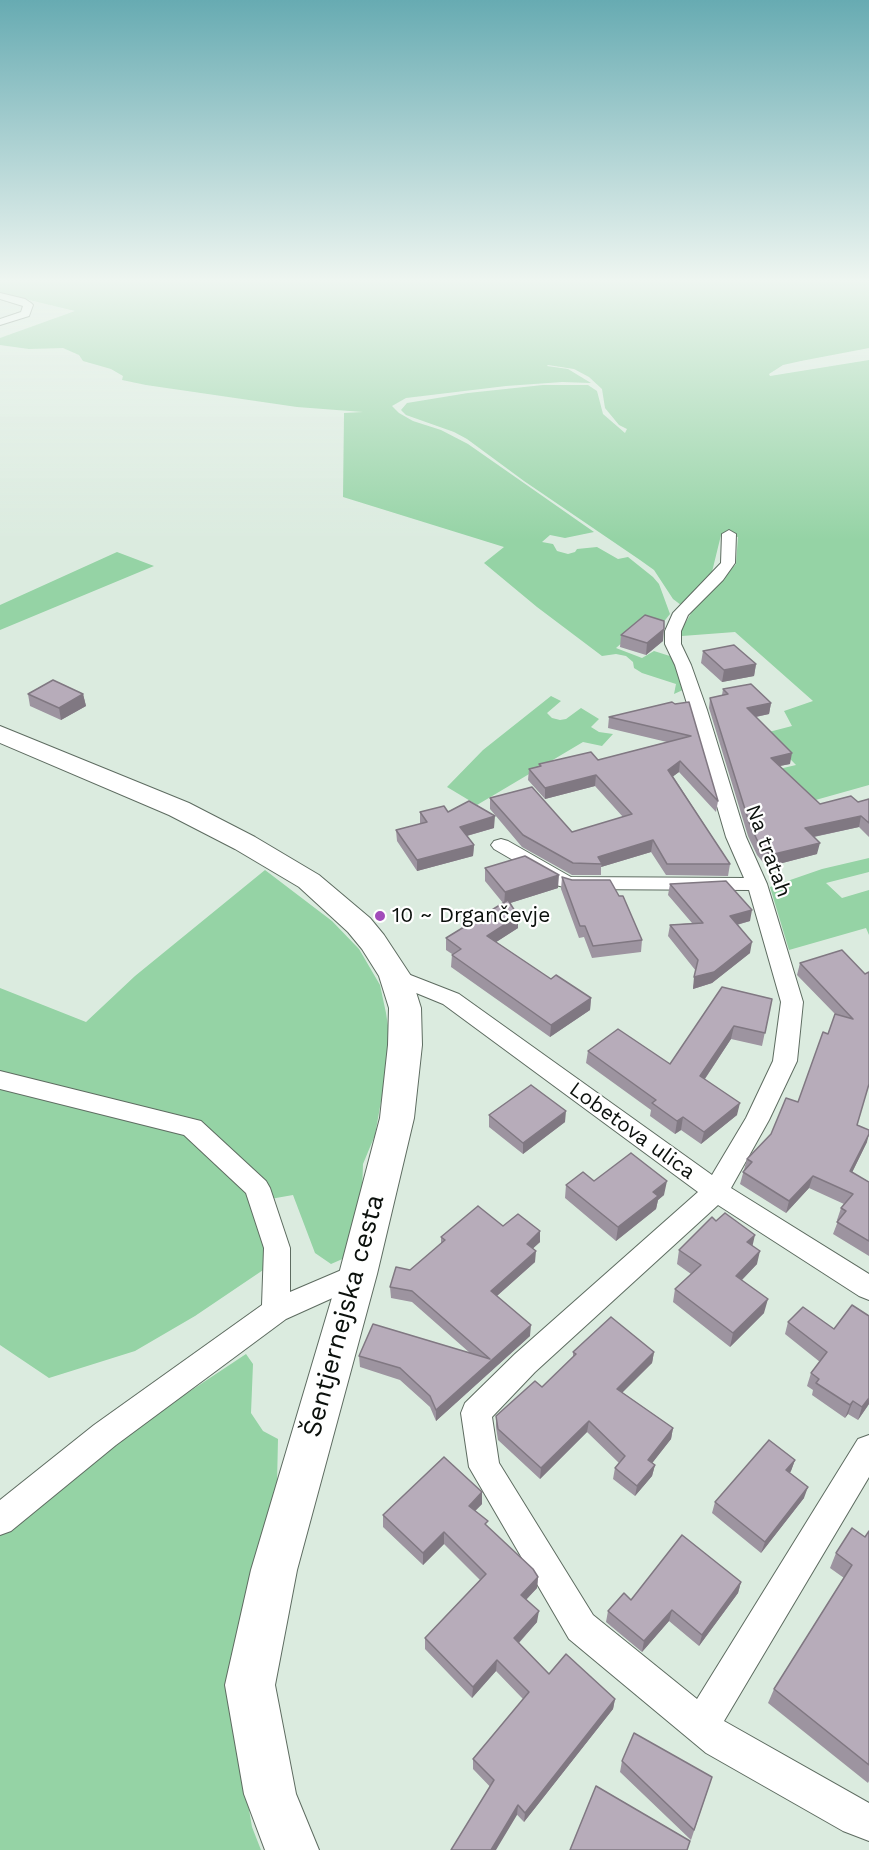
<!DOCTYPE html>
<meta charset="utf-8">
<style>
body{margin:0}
canvas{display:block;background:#dbebdf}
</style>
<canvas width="869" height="1850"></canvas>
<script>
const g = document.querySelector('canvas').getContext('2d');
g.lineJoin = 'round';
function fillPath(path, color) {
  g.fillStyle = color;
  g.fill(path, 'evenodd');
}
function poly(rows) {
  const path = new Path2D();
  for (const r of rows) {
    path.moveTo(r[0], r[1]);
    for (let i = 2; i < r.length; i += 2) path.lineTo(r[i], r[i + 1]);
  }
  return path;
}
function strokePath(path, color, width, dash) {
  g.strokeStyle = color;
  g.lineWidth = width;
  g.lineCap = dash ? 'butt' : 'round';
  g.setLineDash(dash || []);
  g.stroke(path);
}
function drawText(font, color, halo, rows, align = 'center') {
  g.font = font + ' "Work Sans",sans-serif';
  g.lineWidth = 4.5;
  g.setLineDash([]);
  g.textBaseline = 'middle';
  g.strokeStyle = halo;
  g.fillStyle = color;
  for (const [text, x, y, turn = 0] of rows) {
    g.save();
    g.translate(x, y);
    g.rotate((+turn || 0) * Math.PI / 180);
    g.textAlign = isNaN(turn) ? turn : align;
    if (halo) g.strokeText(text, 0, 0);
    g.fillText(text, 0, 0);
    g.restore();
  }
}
const green = poly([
 [0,281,869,281,869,348,801,361,783,365,769,374,770,376,869,360,869,785,812,801,779,769,796,765,765,733,792,726,784,711,813,701,735,632,682,636,682,629,694,608,736,564,738,537,721,535,711,576,681,605,673,599,654,570,640,560,524,481,467,439,454,432,406,415,401,410,407,403,468,393,543,385,588,385,597,391,603,414,625,433,627,429,619,425,605,408,602,389,589,377,574,369,548,365,547,366,568,369,591,383,562,382,506,386,406,398,392,406,399,413,413,421,441,430,468,444,594,532,565,538,550,535,542,542,553,544,557,551,568,554,575,552,577,549,597,547,618,559,628,557,653,577,659,584,670,614,662,624,648,620,616,648,642,658,654,651,673,657,685,689,674,694,676,684,642,673,634,668,633,662,626,656,616,654,602,656,537,607,484,563,504,547,343,497,344,413,363,412,297,407,146,385,122,380,123,376,111,369,83,361,79,355,63,348,29,349,0,345,0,338,75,311,0,293],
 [117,552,154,566,0,630,0,605],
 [551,696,561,701,547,713,552,718,560,720,566,719,581,708,599,719,591,727,599,732,613,734,602,746,583,742,477,805,447,787,483,750],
 [869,858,869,872,826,883,842,898,869,890,869,935,866,928,789,950,770,887,822,869],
 [265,870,332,921,359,949,380,985,386,1013,391,1045,375,1135,363,1164,362,1194,347,1257,331,1264,315,1253,293,1195,259,1201,272,1264,195,1316,135,1351,49,1378,0,1345,0,988,86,1022,135,976],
 [246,1354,253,1364,251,1413,263,1431,278,1439,277,1484,238,1745,252,1827,261,1850,0,1850,0,1532,136,1427]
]);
const street = poly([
 [0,293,25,299,31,303,33,305,29,316,0,325,0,319,21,312,23,306,0,299,0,293],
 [729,530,736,534,735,563,723,580,688,615,681,631,681,644,691,665,707,710,746,837,767,884,803,1002,797,1061,769,1120,731,1188,869,1274,869,1300,859,1296,718,1205,535,1372,492,1417,499,1463,593,1615,697,1699,858,1439,869,1435,869,1477,724,1721,869,1803,869,1841,843,1831,706,1753,569,1639,469,1467,461,1413,465,1403,515,1354,698,1192,443,1004,387,981,384,976,387,971,395,969,459,994,712,1175,746,1118,773,1061,781,1002,749,890,571,889,556,885,494,849,491,845,494,841,501,839,508,841,571,877,744,878,726,837,689,710,675,665,665,644,665,631,673,613,721,563,722,534,729,530],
 [0,1071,201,1121,266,1181,270,1188,290,1248,290,1292,358,1263,368,1266,372,1274,368,1282,286,1319,116,1445,11,1531,0,1535,0,1500,94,1425,262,1305,264,1248,246,1193,184,1135,0,1089,0,1071]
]);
const secondary = poly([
 [0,726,189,803,255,837,319,875,370,918,384,935,411,976,421,1008,422,1045,414,1118,377,1274,297,1570,275,1685,296,1794,319,1850,265,1850,244,1794,225,1685,251,1570,339,1274,380,1118,388,1045,389,1008,379,976,362,949,348,932,299,887,235,849,169,815,0,743,0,726]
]);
const wall = poly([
 [621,635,663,641,646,655,620,647],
 [703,651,756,664,754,676,722,682,701,663],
 [723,689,771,703,769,714,756,717,790,764,780,766,820,804,858,802,869,799,869,837,859,827,814,837,817,854,767,867,757,855,748,836,709,708,710,698,722,695],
 [28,694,83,694,86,706,61,720,30,706],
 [675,704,718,801,716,812,679,772,673,776,730,864,728,876,666,875,651,852,601,867,601,875,572,875,522,847,490,809,490,798,572,832,623,817,595,786,545,799,528,780,529,769,539,766,539,764,598,760,667,742,608,728,609,717],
 [420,812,448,812,494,828,467,836,474,845,473,856,417,871,397,841,396,830,420,824],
 [485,868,558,888,510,903,518,928,496,942,551,979,591,998,590,1010,550,1037,451,967,452,954,446,950,446,938,503,903,485,881],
 [562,877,642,940,641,952,592,958,584,937,579,938,561,889],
 [670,884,750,921,737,925,750,953,712,983,693,989,696,971,668,936,670,925,692,923,668,895],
 [800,963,865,974,857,1125,867,1142,852,1172,869,1182,869,1256,833,1234,838,1221,837,1220,841,1208,844,1204,809,1188,786,1213,740,1184,747,1159,771,1134,798,1102,828,1034,835,1014,797,975],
 [772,999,762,1046,731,1039,705,1079,737,1115,701,1144,681,1130,675,1134,650,1116,651,1110,586,1063,588,1051,670,1064],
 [489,1115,565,1122,523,1154,489,1127],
 [594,1181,664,1195,658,1200,656,1209,616,1241,565,1198,566,1185],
 [503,1226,540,1242,533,1248,535,1262,497,1296,530,1336,436,1421,430,1407,400,1380,360,1367,359,1356,470,1353,412,1302,391,1298,390,1287,441,1244,441,1237],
 [752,1245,757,1264,742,1280,764,1313,730,1347,673,1302,675,1289,691,1274,677,1264,679,1250],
 [803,1307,869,1404,858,1420,848,1414,845,1418,812,1395,813,1390,807,1386,811,1373,820,1362,785,1334,788,1322],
 [573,1352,654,1352,652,1363,622,1392,673,1428,671,1439,652,1463,655,1465,652,1476,635,1496,613,1479,615,1468,619,1463,587,1432,540,1479,498,1440,496,1427,496,1416,542,1387,573,1357],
 [795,1460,790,1473,804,1498,761,1553,712,1513,715,1502],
 [482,1504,475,1511,487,1527,538,1577,537,1588,526,1600,537,1622,519,1643,549,1674,615,1699,613,1709,524,1822,473,1769,473,1759,523,1699,496,1671,472,1698,425,1649,425,1638,480,1580,444,1544,423,1565,383,1527,383,1515],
 [869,1531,869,1781,868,1783,768,1703,774,1689,844,1578,830,1568,836,1553,865,1537],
 [741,1582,738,1593,699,1646,669,1621,642,1652,606,1622,608,1611,631,1600],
 [622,1761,712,1777,691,1840,620,1772]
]);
const shadedWall = poly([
 [664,629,663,641,646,655,647,643],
 [756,664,754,676,722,682,724,670],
 [83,694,86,706,61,720,59,708],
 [771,703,769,714,745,719,747,708],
 [792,753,790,764,769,768,771,758],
 [680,761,679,772,667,781,668,770],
 [596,775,595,786,545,799,545,788],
 [495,816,494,828,459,838,460,827],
 [861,816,859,827,803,839,805,828],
 [653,840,651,852,601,867,602,864,598,857],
 [820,843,817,854,767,867,770,855],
 [474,845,473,856,417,871,417,860],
 [559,875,558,888,504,905,505,892],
 [752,910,750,921,728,927,730,916],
 [518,916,518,928,487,948,487,936],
 [752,942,750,953,712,983,693,989,694,977],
 [591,998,590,1010,550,1037,551,1025],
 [734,1026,731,1039,698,1089,700,1076],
 [740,1103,737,1115,701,1144,704,1132],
 [566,1111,565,1122,523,1154,523,1143],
 [683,1117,681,1130,675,1134,677,1121],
 [869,1134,867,1142,847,1183,850,1171],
 [813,1176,809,1188,786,1213,789,1201],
 [667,1181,664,1195,658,1200,656,1209,616,1241,618,1227,653,1192],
 [540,1231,540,1242,526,1255,527,1244],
 [755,1235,752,1248,747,1242],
 [536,1251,535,1262,490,1302,491,1291],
 [760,1251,757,1264,733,1289,736,1276],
 [768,1299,764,1313,730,1347,733,1333],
 [531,1325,530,1336,436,1421,436,1410],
 [654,1352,652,1363,615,1400,617,1389],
 [869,1398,869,1404,858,1420,862,1407],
 [853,1401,848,1414,845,1418,850,1405],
 [589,1421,587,1432,540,1479,541,1468],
 [673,1428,671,1439,646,1471,648,1460],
 [795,1460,791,1471,783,1481,786,1470],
 [655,1465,652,1476,635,1496,637,1486],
 [808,1487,804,1498,761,1553,765,1542],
 [482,1492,482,1504,469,1517,469,1506],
 [444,1532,444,1544,423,1565,423,1553],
 [538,1577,537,1588,520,1606,521,1595],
 [741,1582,738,1593,699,1646,702,1635],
 [672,1610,669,1621,642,1652,644,1641],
 [539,1611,537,1622,513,1649,514,1638],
 [497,1660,496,1671,472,1698,473,1687],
 [615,1699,613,1709,524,1822,525,1813],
 [518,1805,517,1815,496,1850,491,1850]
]);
const building = poly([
 [645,615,664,621,664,629,647,643,621,635,645,615],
 [734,645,756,664,724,670,703,651,734,645],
 [53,680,83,694,59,708,28,694,53,680],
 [751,684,771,703,747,708,792,753,771,758,820,804,851,796,858,802,869,799,869,823,861,816,805,828,820,843,770,855,759,844,750,825,710,698,728,694,723,689,751,684],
 [672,702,675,704,689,702,718,801,680,761,668,770,730,864,667,864,653,840,598,857,602,864,573,863,523,835,490,798,532,787,572,832,632,814,596,775,545,788,529,769,541,766,539,764,591,752,598,760,691,736,609,717,672,702],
 [469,801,495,816,460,827,474,845,417,860,396,830,427,822,420,812,444,806,448,812,469,801],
 [525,856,559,875,505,892,485,868,525,856],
 [562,877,572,880,610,880,619,896,623,896,642,940,593,946,585,926,580,926,562,877],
 [726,881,752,910,730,916,752,942,714,972,694,977,698,960,670,925,703,923,670,884,726,881],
 [508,900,518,916,487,936,551,979,556,975,591,998,551,1025,452,955,461,949,446,938,508,900],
 [842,950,865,974,869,972,869,1084,857,1125,869,1130,869,1134,850,1171,869,1182,869,1241,837,1222,846,1211,841,1208,853,1194,813,1176,789,1201,743,1172,752,1162,747,1159,771,1134,786,1098,798,1102,823,1032,828,1034,835,1014,853,1019,800,963,842,950],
 [722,987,772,999,765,1033,734,1026,700,1076,740,1103,704,1132,683,1117,677,1121,652,1103,656,1100,588,1051,618,1029,670,1064,722,987],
 [531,1085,566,1111,523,1143,489,1115,531,1085],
 [631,1153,667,1181,653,1192,658,1196,618,1227,566,1185,583,1172,594,1181,631,1153],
 [478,1206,503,1226,518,1214,540,1231,527,1244,536,1251,491,1291,531,1325,436,1410,430,1396,400,1368,359,1356,373,1324,490,1359,412,1291,390,1287,396,1267,410,1270,445,1240,441,1237,478,1206],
 [725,1213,755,1235,747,1242,760,1251,736,1276,768,1299,733,1333,675,1289,701,1265,679,1250,712,1217,716,1221,725,1213],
 [852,1305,869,1316,869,1398,862,1407,853,1401,850,1405,816,1383,819,1379,811,1373,827,1352,788,1322,803,1307,834,1329,852,1305],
 [611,1317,654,1352,617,1389,673,1428,648,1460,655,1465,637,1486,615,1468,625,1456,589,1421,541,1468,498,1429,496,1416,535,1381,542,1387,576,1354,573,1352,611,1317],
 [769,1440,795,1460,786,1470,808,1487,765,1542,715,1502,769,1440],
 [444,1457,482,1492,469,1506,488,1521,485,1524,533,1569,538,1577,521,1595,539,1611,514,1638,549,1674,566,1654,615,1699,525,1813,518,1805,491,1850,451,1850,494,1780,473,1759,529,1692,497,1660,473,1687,425,1638,486,1574,444,1532,423,1553,383,1515,444,1457],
 [852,1528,865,1537,869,1531,869,1765,774,1689,852,1565,836,1553,852,1528],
 [682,1535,741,1582,702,1635,672,1610,644,1641,608,1611,624,1593,631,1600,682,1535],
 [634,1733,712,1777,694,1830,622,1761,634,1733],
 [596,1786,690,1841,687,1850,570,1850,596,1786]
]);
const markers = [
 [380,916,6,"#a24cba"]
];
const streetNames = [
 ["Na tratah",768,851,70],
 ["Lobetova ulica",632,1131,36]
];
const poiNames = [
 ["10 ~ Drgančevje",392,916]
];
const nearStreetnames = [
 ["Šentjernejska cesta",344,1316,-75]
];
fillPath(green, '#95d3a5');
strokePath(street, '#5e6c61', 2);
strokePath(secondary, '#5e6c61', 2);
fillPath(street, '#fff');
fillPath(secondary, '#fff');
fillPath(wall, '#9d94a0');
fillPath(shadedWall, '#807882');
fillPath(building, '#b7acba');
strokePath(building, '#807882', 1.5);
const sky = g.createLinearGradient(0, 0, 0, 540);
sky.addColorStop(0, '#67abb2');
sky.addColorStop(0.52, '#eff6f1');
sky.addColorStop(1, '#eff6f100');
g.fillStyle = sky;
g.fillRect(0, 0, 869, 540);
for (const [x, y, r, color] of markers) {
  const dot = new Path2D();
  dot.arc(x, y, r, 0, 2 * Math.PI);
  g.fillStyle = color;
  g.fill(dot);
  strokePath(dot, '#fff', 2);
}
drawText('21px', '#0b100c', '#fff', streetNames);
drawText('21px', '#0b100c', '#fff', poiNames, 'left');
drawText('26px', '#0b100c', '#fff', nearStreetnames);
</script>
